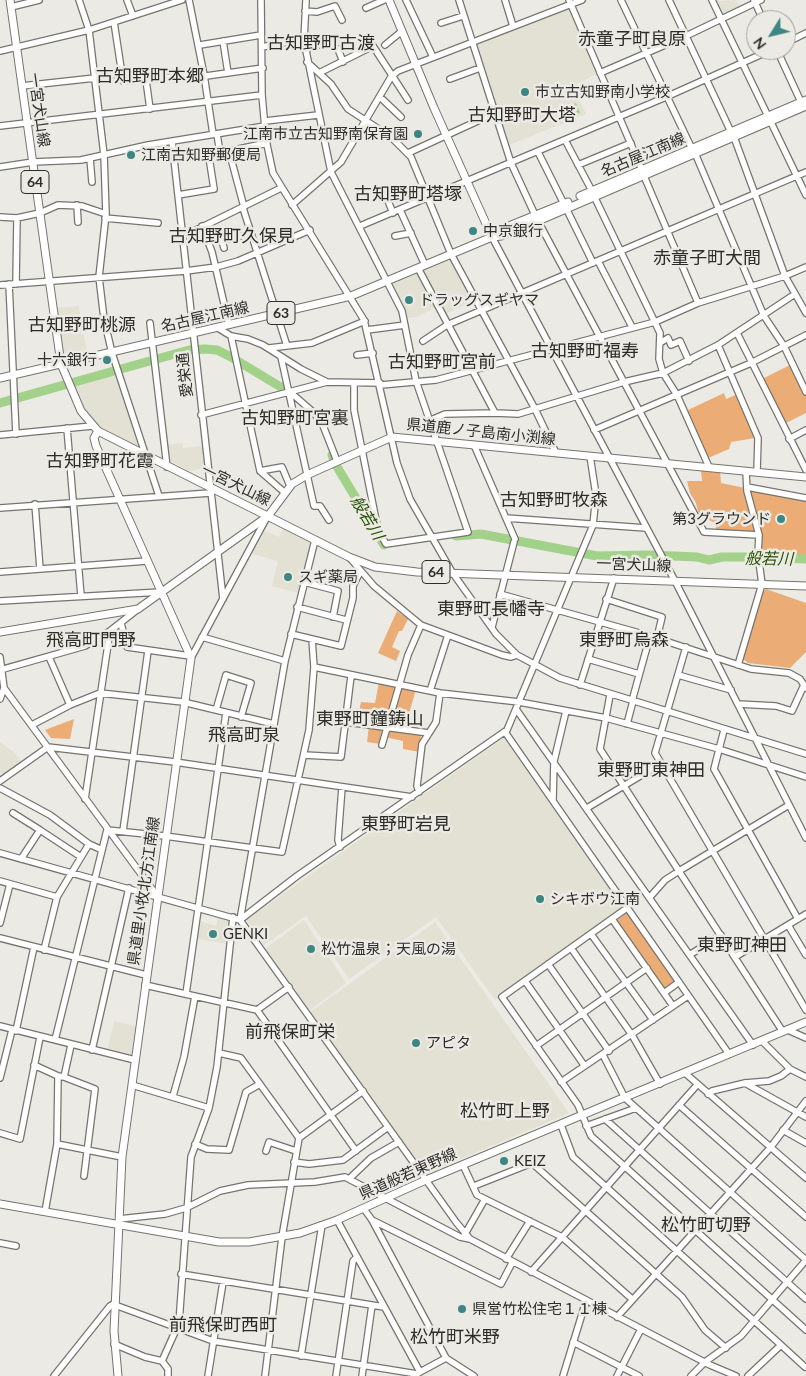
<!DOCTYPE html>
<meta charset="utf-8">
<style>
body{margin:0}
#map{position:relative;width:806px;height:1376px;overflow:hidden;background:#ebeae4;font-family:Lato,sans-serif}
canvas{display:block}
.north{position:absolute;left:746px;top:10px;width:50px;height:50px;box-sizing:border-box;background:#ebeae4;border:1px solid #9f9e9a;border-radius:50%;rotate:234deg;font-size:14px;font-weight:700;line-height:20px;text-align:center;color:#2d2d2b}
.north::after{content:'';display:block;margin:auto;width:18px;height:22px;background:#3e8683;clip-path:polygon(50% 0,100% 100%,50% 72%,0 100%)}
</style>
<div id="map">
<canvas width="806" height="1376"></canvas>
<div class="north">N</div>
</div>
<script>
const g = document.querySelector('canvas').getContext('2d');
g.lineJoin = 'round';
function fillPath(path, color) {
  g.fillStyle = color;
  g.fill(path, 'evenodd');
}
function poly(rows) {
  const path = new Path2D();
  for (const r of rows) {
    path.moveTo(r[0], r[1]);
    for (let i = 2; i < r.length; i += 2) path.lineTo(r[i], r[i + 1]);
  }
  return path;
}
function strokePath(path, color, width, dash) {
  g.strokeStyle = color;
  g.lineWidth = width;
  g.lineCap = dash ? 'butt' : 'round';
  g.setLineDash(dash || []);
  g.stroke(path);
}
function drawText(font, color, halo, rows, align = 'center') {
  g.font = font + ' Lato,"Noto Sans JP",sans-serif';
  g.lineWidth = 5;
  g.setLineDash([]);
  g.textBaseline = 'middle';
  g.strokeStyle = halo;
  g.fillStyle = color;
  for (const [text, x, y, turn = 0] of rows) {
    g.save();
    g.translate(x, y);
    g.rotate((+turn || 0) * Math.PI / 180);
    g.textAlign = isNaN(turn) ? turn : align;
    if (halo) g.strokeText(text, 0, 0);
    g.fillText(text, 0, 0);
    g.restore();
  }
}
const built = poly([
 [736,0,741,9,722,18,714,1],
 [569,7,598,73,573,86,586,114,509,145,474,44],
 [451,257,473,301,444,315,420,269],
 [417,270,437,307,416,317,406,318,389,282],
 [79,306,80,317,102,316,105,327,81,329,81,335,84,335,88,356,63,362,56,308],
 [117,372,140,451,99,429,87,418,70,385],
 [183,443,183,448,203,446,205,468,189,471,167,459,166,445],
 [284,527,312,541,298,593,272,586,278,561,252,554,265,531,279,537],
 [504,738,622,907,495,1000,436,917,349,979,306,916,264,945,246,920],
 [0,742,15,753,22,763,5,776,0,773],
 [219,914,231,918,229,944,197,939,199,921,216,926],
 [304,920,346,983,310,1010,265,949],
 [435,922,569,1113,423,1175,309,1013],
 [114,1021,138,1027,132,1058,107,1052]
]);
const green = poly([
 [790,365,806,397,806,413,784,424,762,379],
 [724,393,726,399,738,394,755,438,731,442,729,449,708,458,688,410],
 [701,471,720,471,721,483,745,488,755,533,716,531,716,524,704,517,700,519,696,503,690,493,687,481,702,481],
 [749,491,806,500,806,556,760,552,762,537],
 [766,589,806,603,806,652,790,668,748,663,743,659,762,593],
 [397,611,408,619,402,631,399,631,392,647,400,651,396,661,378,653],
 [379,682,398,685,385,725,347,721,349,710,359,712,361,702,375,703],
 [401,687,416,689,405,728,389,726],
 [74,719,70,739,51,738,45,730],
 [369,726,385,728,380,744,367,742],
 [387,728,421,733,420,752,403,749,403,741,385,737],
 [627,913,676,982,665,990,616,921]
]);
const water = poly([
 [576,103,580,113,564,119,560,109]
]);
const river = poly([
 [0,403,189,350,205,349,217,350,231,357,284,389,294,398],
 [332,455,336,465,384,545],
 [456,536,481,534,597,556,650,555,697,557,709,560,722,557,761,557,806,559]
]);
const minor = poly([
 [79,0,89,30,104,155,106,214,99,277,104,319,112,353,159,496],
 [127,0,133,16],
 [261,0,262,95,266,140,273,173,364,320,397,463,410,499,452,572,496,634,517,655,560,678,806,754],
 [306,0,304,41,331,172,402,311,416,381,468,532,386,544,378,530,354,410,354,383],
 [406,0,433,57],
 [459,0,511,163,535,215],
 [505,0,513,26],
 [569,0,642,170],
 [621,0,692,149],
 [669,0,731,132],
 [712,0,806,195],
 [754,0,763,20],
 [11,7,39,0],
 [366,8,384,0],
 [305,11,317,12,335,6,342,20],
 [114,22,123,81,204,75,189,0],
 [441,23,463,16],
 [223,41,228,73],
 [786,43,806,33],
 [200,45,261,35],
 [385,45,402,31],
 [262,47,304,39],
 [338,49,343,62],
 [305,50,329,41],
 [777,50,801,102],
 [0,51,89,30,182,0],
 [307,62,331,84,348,109,391,137,411,157,451,254,535,409,556,453],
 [319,73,373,46,408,100],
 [600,73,686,36,761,0],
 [204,75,213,134],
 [206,76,263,68],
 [95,77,122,73],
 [450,79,480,68],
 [146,80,150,109],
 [22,86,95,78],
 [380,97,401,117],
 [265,121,318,115],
 [0,126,262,95],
 [217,134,220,153,229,151,244,207],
 [734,137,785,276,806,313],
 [565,140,592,191],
 [172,141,223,599],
 [229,151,267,143],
 [538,152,564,204],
 [408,153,495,113],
 [695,153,764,316,784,346,806,392],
 [90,158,92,182],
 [578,165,631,143],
 [0,167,33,162,81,160,148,145,265,126],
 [644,176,698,303],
 [383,189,393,213],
 [178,195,214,189,209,157,220,153],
 [594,196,660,333,659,359,663,373,677,395,709,467],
 [77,205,78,222],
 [292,205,341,162,391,77,398,71,582,0],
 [243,208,287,346],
 [566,208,593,263],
 [400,210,425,265],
 [0,217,17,218,16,284],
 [17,218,40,213,58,205,82,206,106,214],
 [105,218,158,223],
 [538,221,704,532,759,535],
 [202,226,212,252,229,325],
 [360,226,666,97,771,50],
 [182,233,192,232,281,188],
 [220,234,224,248],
 [395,236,411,233],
 [492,237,675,581,806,838],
 [222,240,250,234],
 [598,261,632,327],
 [418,268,495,413,518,414,624,382,663,373,718,345,795,294],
 [9,284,16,434],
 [0,285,186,271,216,267,238,261,310,230],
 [150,323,167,467],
 [218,328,231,336,248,339,263,345,301,369,327,382],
 [367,330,405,325],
 [737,333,806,470],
 [231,336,260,471,284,492],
 [423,341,447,325,806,172],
 [660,343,668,338,671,345,680,341,689,361],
 [718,345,758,438,757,472],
 [269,348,312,343,365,321],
 [357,355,373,353],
 [281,357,314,506,320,506,329,520],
 [381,385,436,380,655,322,698,303,785,276,806,267],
 [290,392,312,411,322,423,337,461],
 [201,415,327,382,380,383],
 [431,420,445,414,495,413],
 [67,428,81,596],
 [594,430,751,363,806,335],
 [0,435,92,426],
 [789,439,806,430],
 [474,445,515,539],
 [260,471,282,467,290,486],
 [747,487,806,498],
 [35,504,40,569],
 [0,508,210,493],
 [506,518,646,528],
 [349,557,374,586,421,625,502,655,511,657,517,655],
 [0,572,147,561],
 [304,582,338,591,333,617],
 [500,594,650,636,751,669,789,673,800,679,806,688],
 [606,599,662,617,657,638],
 [0,601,161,592],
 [297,607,346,620],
 [121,623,127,647,190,656],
 [492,627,514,542],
 [291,634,341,646,353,598,353,586,360,572],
 [202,637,285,661],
 [686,647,655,753,806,1010],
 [0,657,4,688,0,699],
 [49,657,70,705],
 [191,658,267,517],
 [588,659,639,674],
 [738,665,762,584,758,554,759,535,747,491,746,471],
 [314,667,440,693,519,702,606,718,719,749,806,777],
 [0,670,85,646,110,631,138,609],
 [678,675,731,690],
 [580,685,614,578],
 [4,688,155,893],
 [430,691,448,635],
 [610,695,600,749,783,1032],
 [632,701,650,636],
 [738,704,776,706,792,711,804,685],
 [516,709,753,1045],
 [216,710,226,675,251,683,241,717],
 [346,722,429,733],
 [627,724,633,701],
 [32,725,70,705,100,693,183,702,274,724],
 [724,730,714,769,798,919],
 [505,732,729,1054],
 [382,745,408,655,421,625],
 [304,755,341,757,351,676],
 [0,781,48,747,175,762,412,797],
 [0,788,50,815,89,844,100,849],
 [419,792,417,786,422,744,436,722,440,693],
 [85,799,110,631],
 [553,800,554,761,566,711],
 [587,808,660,764],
 [13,813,40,830],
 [107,830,165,836,282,852,309,730,314,667,312,639],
 [123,831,148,651],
 [340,847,338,840,342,787],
 [0,853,240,920,456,1222,470,1239,710,1365,736,1376],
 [21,859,40,830,81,857],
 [0,881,57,897],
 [650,897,665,880,679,871,789,805],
 [627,908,502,997,578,1105,591,1136,806,1330],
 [612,919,673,1006],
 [240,920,297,876,507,730,593,525,596,495,590,456],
 [240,920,285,661,315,540],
 [0,923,10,884],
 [788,925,806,955],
 [591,934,653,1020],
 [0,938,146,975],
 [571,948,632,1035,660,1084],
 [44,950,57,897,89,844],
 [691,954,721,935],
 [735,957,806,914],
 [548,964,609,1051],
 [525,981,584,1065],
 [145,985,257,1010,356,1151],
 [664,993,679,982],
 [186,994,226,713],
 [257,1010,289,987],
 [0,1026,135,1060],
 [788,1030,806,1038],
 [16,1031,34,947],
 [55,1040,107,830],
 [762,1041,790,1069,806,1077],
 [71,1045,64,1077,58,1076,57,1144,122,1157],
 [536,1046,647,968],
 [92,1050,129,888],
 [219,1053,241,1058,299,1138],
 [603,1055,625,1098,806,1260],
 [34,1065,58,1076],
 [685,1073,806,1178],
 [64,1077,95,1089,84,1176],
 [0,1078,12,1030],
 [561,1082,688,996],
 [745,1083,806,1117],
 [132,1085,209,1108],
 [708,1094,712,1091,745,1083,769,1081,781,1076,790,1069],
 [173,1096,184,1057,195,996],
 [679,1105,806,1217],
 [605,1119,806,1299],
 [561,1125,573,1157,781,1345,748,1376],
 [586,1126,636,1108],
 [783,1130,806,1143],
 [0,1133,20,1139,40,1037],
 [195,1144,207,1149,229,1150,246,1092,260,1084],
 [266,1151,269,1142,296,1151],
 [294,1162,309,1164,343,1160,388,1127],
 [463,1165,477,1195,562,1237,632,1299],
 [349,1179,371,1158,399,1142],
 [474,1186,532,1163,682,1297,705,1330,726,1348],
 [364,1209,372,1220,446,1358,474,1376],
 [45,1212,57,1144],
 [119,1219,165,1214,186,1208,220,1191,248,1185,315,1182,345,1177,460,1237,470,1239],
 [372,1220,501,1284,512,1263],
 [465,1234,485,1199],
 [0,1243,16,1246],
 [506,1259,530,1221],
 [531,1272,697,1085],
 [181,1274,384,1307],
 [115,1305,213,1341,417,1374,420,1372,337,1220],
 [617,1317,770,1148,806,1101],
 [573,1342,639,1376],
 [114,1344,145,1357,162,1361],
 [781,1345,805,1367],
 [301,1356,322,1225],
 [420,1372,446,1358],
 [54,1376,110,1306,115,1303],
 [168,1376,168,1369,162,1361,179,1323,191,1157,209,1108,217,1067,233,917],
 [208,1376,223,1282],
 [265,1376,282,1237,299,1138,363,1091],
 [336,1376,353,1261,356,1258],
 [362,1376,372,1305],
 [563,1376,586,1301],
 [617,1376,641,1329],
 [691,1376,705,1362,741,1336,806,1260]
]);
const major = poly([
 [10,0,61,364,81,411,98,431,349,557,375,567,417,572,806,586],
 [389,0,434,108,492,237],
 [580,196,806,100],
 [492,237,499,230,568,202],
 [0,378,351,296,492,237,501,236,538,221,806,106],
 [98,431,94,438,96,446,191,658,122,1157,114,1331,118,1376],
 [0,632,138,609,268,516,292,484,307,475,392,437,806,477],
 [0,1204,219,1242,249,1242,300,1233,337,1220,426,1180,806,1022]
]);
const markers = [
 [525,92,5,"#3e8683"],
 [418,134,5,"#3e8683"],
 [131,155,5,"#3e8683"],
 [473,231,5,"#3e8683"],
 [409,300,5,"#3e8683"],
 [107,360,5,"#3e8683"],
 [781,519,5,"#3e8683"],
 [288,577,5,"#3e8683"],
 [540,899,5,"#3e8683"],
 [213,934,5,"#3e8683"],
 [311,949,5,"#3e8683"],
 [416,1043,5,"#3e8683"],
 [504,1161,5,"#3e8683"],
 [462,1309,5,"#3e8683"]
];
const shields = [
 [35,182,28],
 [281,313,28],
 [436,572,28]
];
const shieldNames = [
 ["64",35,182],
 ["63",281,313],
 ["64",436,572]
];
const poiNames = [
 ["市立古知野南小学校",535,92],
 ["江南市立古知野南保育園",408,134,"right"],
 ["江南古知野郵便局",141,155],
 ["中京銀行",483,231],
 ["ドラッグスギヤマ",419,300],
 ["十六銀行",97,360,"right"],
 ["第3グラウンド",771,519,"right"],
 ["スギ薬局",298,577],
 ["シキボウ江南",550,899],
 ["GENKI",223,934],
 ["松竹温泉；天風の湯",321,949],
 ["アピタ",426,1043],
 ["KEIZ",514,1161],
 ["県営竹松住宅１１棟",472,1309]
];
const streetNames = [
 ["一宮犬山線",39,110,82],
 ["名古屋江南線",643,155,-23],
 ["名古屋江南線",205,317,-13],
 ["愛栄通",185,375,-96],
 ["県道鹿ノ子島南小渕線",481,432,6],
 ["一宮犬山線",236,485,26],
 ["一宮犬山線",634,565,2],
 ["県道里小牧北方江南線",144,891,-82],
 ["県道般若東野線",408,1174,-24]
];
const waterNames = [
 ["般若川",367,518,59],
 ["般若川",769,559,1]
];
const quarterNames = [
 ["赤童子町良原",632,39],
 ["古知野町古渡",321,43],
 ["古知野町本郷",150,76],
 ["古知野町大塔",522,115],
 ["古知野町塔塚",408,194],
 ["古知野町久保見",232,236],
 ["赤童子町大間",707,258],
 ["古知野町桃源",82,325],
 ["古知野町福寿",585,351],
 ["古知野町宮前",442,362],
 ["古知野町宮裏",295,418],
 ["古知野町花霞",100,461],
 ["古知野町牧森",554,500],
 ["東野町長幡寺",491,609],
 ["飛高町門野",91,640],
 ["東野町烏森",624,640],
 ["東野町鐘鋳山",370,719],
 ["飛高町泉",244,735],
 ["東野町東神田",651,770],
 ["東野町岩見",406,824],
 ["東野町神田",742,945],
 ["前飛保町栄",290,1032],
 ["松竹町上野",505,1111],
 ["松竹町切野",706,1225],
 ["前飛保町西町",223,1325],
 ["松竹町米野",455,1337]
];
fillPath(built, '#e3e1d3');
fillPath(green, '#ecac75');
fillPath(water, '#a2d18a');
strokePath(river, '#a2d18a', 9);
strokePath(minor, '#75746e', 8);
strokePath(major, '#75746e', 9);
strokePath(minor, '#fff', 5.5);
strokePath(major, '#fff', 7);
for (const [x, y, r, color] of markers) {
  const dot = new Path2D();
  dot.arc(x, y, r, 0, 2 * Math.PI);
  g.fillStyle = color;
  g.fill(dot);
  strokePath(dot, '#ebeae4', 2);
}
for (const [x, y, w] of shields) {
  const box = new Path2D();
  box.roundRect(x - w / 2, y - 11.5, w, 23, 4);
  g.fillStyle = '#ebeae4';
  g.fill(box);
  strokePath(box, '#2d2d2b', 1);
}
drawText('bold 14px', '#2d2d2b', null, shieldNames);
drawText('15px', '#2d2d2b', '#ebeae4', poiNames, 'left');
drawText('15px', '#2d2d2b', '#ebeae4', streetNames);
drawText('italic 16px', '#265003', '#ebeae4', waterNames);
drawText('18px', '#2d2c28', '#ebeae4', quarterNames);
</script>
